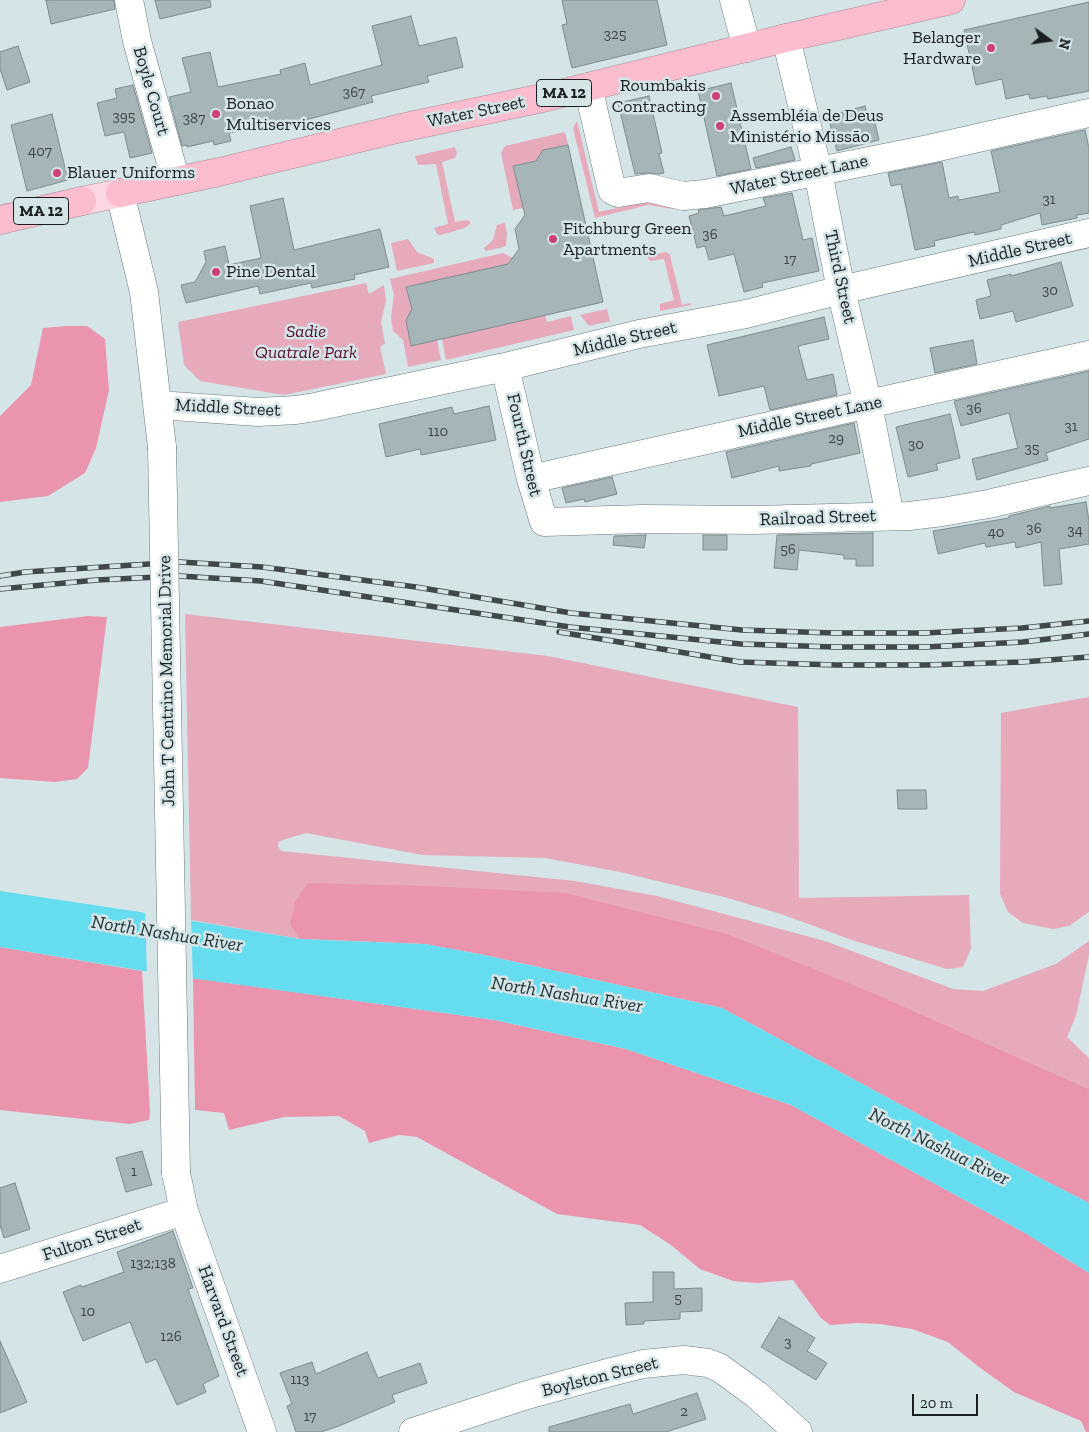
<!DOCTYPE html>
<meta charset="utf-8">
<style>
body{margin:0}
#map{position:relative;width:1089px;height:1432px;overflow:hidden;background:#d4e4e7;font-family:"Zilla Slab",serif}
canvas{display:block}
.north{position:absolute;left:1024px;top:15px;width:50px;height:50px;-webkit-text-stroke:4px #d4e4e7;paint-order:stroke;rotate:104deg;font-size:14px;font-weight:700;line-height:20px;text-align:center;color:#1a2021}
.north::after{content:'';display:block;margin:auto;width:18px;height:22px;background:#1a2021;clip-path:polygon(50% 0,100% 100%,50% 72%,0 100%)}
.scale{position:absolute;left:912px;top:1394px;width:66px;height:22px;box-sizing:border-box;border:2px solid #1a2021;border-top:0;padding-left:6px;font-size:15px;line-height:18px;white-space:nowrap;color:#1a2021;-webkit-text-stroke:4px #d4e4e7;paint-order:stroke}
</style>
<div id="map">
<canvas width="1089" height="1432"></canvas>
<div class="north">N</div>
<div class="scale">20 m</div>
</div>
<script>
const g = document.querySelector('canvas').getContext('2d');
g.lineJoin = 'round';
function fillPath(path, color) {
  g.fillStyle = color;
  g.fill(path, 'evenodd');
}
function poly(rows) {
  const path = new Path2D();
  for (const r of rows) {
    path.moveTo(r[0], r[1]);
    for (let i = 2; i < r.length; i += 2) path.lineTo(r[i], r[i + 1]);
  }
  return path;
}
function strokePath(path, color, width, dash) {
  g.strokeStyle = color;
  g.lineWidth = width;
  g.lineCap = dash ? 'butt' : 'round';
  g.setLineDash(dash || []);
  g.stroke(path);
}
function drawText(font, color, halo, rows, align = 'center') {
  g.font = font + ' "Zilla Slab",serif';
  g.lineWidth = 5;
  g.setLineDash([]);
  g.textBaseline = 'middle';
  g.strokeStyle = halo;
  g.fillStyle = color;
  for (const [text, x, y, turn = 0] of rows) {
    g.save();
    g.translate(x, y);
    g.rotate((+turn || 0) * Math.PI / 180);
    g.textAlign = isNaN(turn) ? turn : align;
    if (halo) g.strokeText(text, 0, 0);
    g.fillText(text, 0, 0);
    g.restore();
  }
}
const green = poly([
 [577,121,599,212,646,202,686,210,686,211,648,205,595,218,573,128],
 [565,132,568,145,543,150,536,161,513,166,523,208,513,210,501,153,505,146],
 [455,147,457,153,455,158,442,162,455,222,467,220,470,221,470,224,465,228,440,235,437,234,434,228,448,224,436,164,418,165,415,156],
 [505,223,507,234,506,245,504,247,486,251,484,248,493,240,497,225],
 [408,239,417,252,434,259,434,263,397,271,391,243],
 [666,252,670,255,682,305,690,303,691,305,660,311,660,304,674,300,664,259,651,261,648,259,648,256],
 [503,253,513,258,508,264,406,287,412,309,406,320,411,345,437,340,441,360,408,367,403,340,393,331,392,325,391,317,394,295,390,279],
 [366,283,369,294,384,285,386,301,381,322,385,344,380,346,386,374,284,395,200,381,184,365,178,322],
 [607,309,610,321,589,326,580,315],
 [545,315,547,322,571,316,574,330,446,360,442,339],
 [185,614,548,656,798,707,799,898,969,895,971,949,963,967,947,969,852,940,784,915,728,898,620,872,545,858,423,855,306,833,279,841,278,846,281,851,575,881,657,896,825,941,953,989,983,991,1056,964,1089,941,1089,955,1076,1016,1067,1037,1089,1058,1089,1089,887,999,290,925,300,939,191,920],
 [1089,697,1089,912,1069,926,1053,929,1023,923,1008,912,1000,894,1001,713]
]);
const forest = poly([
 [66,326,87,326,105,339,109,390,96,448,85,473,48,496,0,502,0,416,31,385,43,328],
 [88,616,107,617,88,768,77,779,55,782,0,778,0,627],
 [308,883,427,886,566,893,730,935,887,999,1089,1089,1089,1203,964,1139,722,1008,484,955,425,944,300,939,290,925,295,902],
 [0,947,142,971,150,1112,149,1120,130,1124,0,1110],
 [193,978,495,1020,626,1049,791,1105,1025,1233,1089,1273,1089,1432,1086,1432,1081,1421,1014,1392,979,1367,948,1342,912,1329,880,1324,857,1323,830,1325,821,1318,793,1280,757,1283,733,1281,700,1269,671,1245,640,1225,557,1214,417,1137,399,1135,369,1143,365,1131,339,1116,284,1117,229,1130,224,1113,195,1110]
]);
const water = poly([
 [0,891,140,912,300,939,425,944,484,955,722,1008,964,1139,1089,1203,1089,1273,1025,1233,791,1105,626,1049,495,1020,162,974,0,947]
]);
const pier = poly([
 [145,910,191,918,193,981,147,974]
]);
const building = poly([
 [46,0,114,0,115,9,51,24,46,0],
 [155,0,210,0,211,7,160,19,155,0],
 [562,0,657,0,667,45,572,68,562,25,567,24,562,0],
 [1089,2,1089,91,1048,99,1047,96,1030,99,1029,94,1006,99,1002,79,976,85,964,30,1089,2],
 [411,16,419,46,456,37,463,67,427,76,429,82,371,96,373,102,294,123,293,120,229,133,231,141,214,145,213,141,187,147,187,145,182,146,169,97,191,92,182,58,210,52,218,87,281,74,280,70,305,63,310,85,382,65,372,26,411,16],
 [18,46,30,82,7,90,0,69,0,52,18,46],
 [731,83,751,169,717,176,698,91,731,83],
 [133,85,152,153,130,158,124,132,105,136,97,103,117,98,115,89,133,85],
 [649,96,662,153,659,154,664,173,659,174,647,173,635,174,618,103,649,96],
 [865,106,869,120,874,119,879,140,837,151,828,116,865,106],
 [52,114,68,180,27,191,11,125,52,114],
 [1085,130,1089,148,1089,213,1077,215,1077,218,1042,225,1040,213,1001,225,1001,229,975,235,974,232,934,241,935,246,915,250,901,184,891,186,888,173,942,162,949,198,958,196,959,200,1000,192,991,151,1085,130],
 [568,145,603,302,411,346,406,320,412,309,406,287,508,264,519,249,515,229,525,215,513,166,536,161,543,150,568,145],
 [791,147,795,160,756,168,753,158,791,147],
 [792,193,803,240,812,238,819,271,762,283,763,287,744,292,734,254,709,260,705,246,697,248,689,216,699,213,698,210,721,207,724,216,766,206,763,198,792,193],
 [283,198,294,250,380,229,389,267,354,275,355,279,312,288,311,283,260,294,258,286,186,303,181,285,195,282,206,262,204,251,225,246,229,265,261,258,250,206,283,198],
 [1061,262,1073,306,1016,322,1013,311,980,319,976,300,991,296,987,280,1011,274,1011,276,1061,262],
 [824,317,829,339,798,346,807,380,833,374,837,395,770,410,764,386,719,396,707,345,824,317],
 [973,340,977,364,935,373,930,348,973,340],
 [1089,371,1089,439,1046,453,1048,460,977,480,972,459,1018,448,1009,413,961,426,954,401,1089,371],
 [489,406,496,440,421,455,420,449,386,457,379,424,452,407,454,414,489,406],
 [950,414,960,458,936,464,938,470,908,477,896,427,950,414],
 [854,423,860,453,811,464,811,466,779,471,779,466,732,478,726,452,854,423],
 [612,477,617,494,585,502,584,499,566,503,562,488,612,477],
 [1086,502,1089,521,1089,544,1059,549,1062,584,1044,586,1041,542,1016,548,1015,542,986,547,985,543,938,554,933,531,1009,518,1009,516,1050,506,1050,508,1086,502],
 [873,533,873,566,856,566,856,559,844,559,844,555,799,550,797,570,774,568,777,535,873,533],
 [646,535,644,548,613,545,614,536,646,535],
 [703,535,727,535,727,550,703,550,703,535],
 [897,790,926,790,927,809,898,809,897,790],
 [142,1151,152,1185,126,1192,116,1158,142,1151],
 [15,1183,30,1229,4,1238,0,1225,0,1188,15,1183],
 [173,1231,193,1288,188,1289,219,1376,203,1384,206,1392,177,1405,156,1359,146,1363,130,1322,83,1341,63,1292,81,1285,82,1287,124,1272,117,1252,173,1231],
 [653,1272,674,1272,674,1289,702,1288,702,1311,680,1312,680,1319,644,1321,644,1324,626,1325,625,1303,653,1302,653,1272],
 [779,1317,815,1338,807,1351,827,1363,816,1380,761,1347,779,1317],
 [0,1341,27,1402,0,1413,0,1341],
 [367,1352,378,1378,420,1363,427,1383,392,1395,395,1402,339,1426,321,1432,296,1432,287,1406,292,1404,280,1373,312,1362,316,1374,367,1352],
 [697,1393,706,1419,666,1432,549,1432,549,1427,630,1404,633,1414,697,1393]
]);
const minor = poly([
 [129,0,137,41,176,181],
 [734,0,747,48],
 [786,38,818,172,841,290,868,405,890,516],
 [588,87,611,186,612,190,618,193,649,188,683,196,705,194,929,149,1089,113],
 [120,193,144,292,162,447],
 [505,367,531,479,544,522,644,519,754,520,909,516,942,512,988,504,1089,481],
 [158,405,258,412,296,410,315,407,505,367,639,334,746,314,841,290,1089,233],
 [531,479,1089,355],
 [176,1173,184,1211,262,1432],
 [0,1269,184,1211],
 [413,1432,527,1395,611,1372,643,1364,684,1360,708,1363,720,1368,757,1395,798,1432]
]);
const major = poly([
 [82,201,120,193]
]);
const highway = poly([
 [120,193,219,172,401,128,547,97,786,38,951,0],
 [0,220,82,201]
]);
const rail = poly([
 [0,576,25,572,180,562,262,567,416,587,571,613,742,630,834,633,925,633,1022,628,1089,621],
 [0,589,97,580,179,576,261,581,570,627,741,644,834,647,926,647,1023,642,1089,634],
 [559,632,740,662,836,665,925,665,1022,662,1089,657]
]);
const minorBridge = poly([
 [162,447,176,1173]
]);
const markers = [
 [991,48,5,"#cc4176"],
 [716,96,5,"#cc4176"],
 [216,114,5,"#cc4176"],
 [720,126,5,"#cc4176"],
 [57,173,5,"#cc4176"],
 [553,239,5,"#cc4176"],
 [216,272,5,"#cc4176"]
];
const numberNames = [
 ["325",615,35],
 ["367",354,93],
 ["395",124,117],
 ["387",194,119],
 ["407",40,152],
 ["31",1049,200],
 ["36",710,235],
 ["17",790,260],
 ["30",1050,291],
 ["36",974,409],
 ["31",1071,427],
 ["110",438,432],
 ["29",836,439],
 ["30",916,445],
 ["35",1032,449],
 ["36",1034,529],
 ["34",1075,531],
 ["40",996,533],
 ["56",788,550],
 ["1",134,1172],
 ["132;138",153,1264],
 ["5",678,1299],
 ["10",88,1312],
 ["126",171,1337],
 ["3",788,1343],
 ["113",300,1380],
 ["2",684,1412],
 ["17",310,1417]
];
const shields = [
 [564,93,55],
 [41,211,55]
];
const shieldNames = [
 ["MA 12",564,93],
 ["MA 12",41,211]
];
const poiNames = [
 ["Belanger",981,38,"right"],
 ["Hardware",981,59,"right"],
 ["Roumbakis",706,86,"right"],
 ["Contracting",706,107,"right"],
 ["Bonao",226,104],
 ["Multiservices",226,125],
 ["Assembléia de Deus",730,116],
 ["Ministério Missão",730,137],
 ["Blauer Uniforms",67,173],
 ["Fitchburg Green",563,229],
 ["Apartments",563,250],
 ["Pine Dental",226,272]
];
const streetNames = [
 ["Boyle Court",151,91,74],
 ["Water Street",476,112,-12],
 ["Water Street Lane",799,175,-12],
 ["Middle Street",1020,250,-13],
 ["Third Street",840,277,78],
 ["Middle Street",625,339,-13],
 ["Middle Street",228,408,3],
 ["Middle Street Lane",810,417,-12],
 ["Fourth Street",524,445,77],
 ["Railroad Street",818,518,-2],
 ["John T Centrino Memorial Drive",167,681,-91],
 ["Fulton Street",92,1240,-18],
 ["Harvard Street",223,1321,70],
 ["Boylston Street",600,1377,-14]
];
const parkNames = [
 ["Sadie",306,332],
 ["Quatrale Park",306,353]
];
const waterNames = [
 ["North Nashua River",167,934,9],
 ["North Nashua River",567,995,9],
 ["North Nashua River",939,1147,26]
];
fillPath(green, '#e6aaba');
fillPath(forest, '#eb94ae');
fillPath(water, '#65ddee');
fillPath(pier, '#d4e4e7');
fillPath(building, '#a6b5b7');
strokePath(building, '#7e8c8e', 1);
strokePath(minor, '#6d7c7e', 29);
strokePath(major, '#ad8792', 29);
strokePath(highway, '#ad8792', 29);
strokePath(minor, '#fff', 28);
strokePath(major, '#fdd8e2', 28);
strokePath(highway, '#fcbecf', 28);
strokePath(rail, '#404849', 5.5);
strokePath(rail, '#d4e4e7', 4, [11]);
strokePath(minorBridge, '#6d7c7e', 29, []);
strokePath(minorBridge, '#fff', 28);
for (const [x, y, r, color] of markers) {
  const dot = new Path2D();
  dot.arc(x, y, r, 0, 2 * Math.PI);
  g.fillStyle = color;
  g.fill(dot);
  strokePath(dot, '#d4e4e7', 2);
}
drawText('15px', '#3d4546', null, numberNames);
for (const [x, y, w] of shields) {
  const box = new Path2D();
  box.roundRect(x - w / 2, y - 13.5, w, 27, 4);
  g.fillStyle = '#d4e4e7';
  g.fill(box);
  strokePath(box, '#1a2021', 1);
}
drawText('bold 16px', '#1a2021', null, shieldNames);
drawText('18px', '#1a2021', '#d4e4e7', poiNames, 'left');
drawText('18px', '#1a2021', '#d4e4e7', streetNames);
drawText('italic 18px', '#5b0e2f', '#d4e4e7', parkNames);
drawText('italic 19px', '#1d3235', '#d4e4e7', waterNames);
</script>
